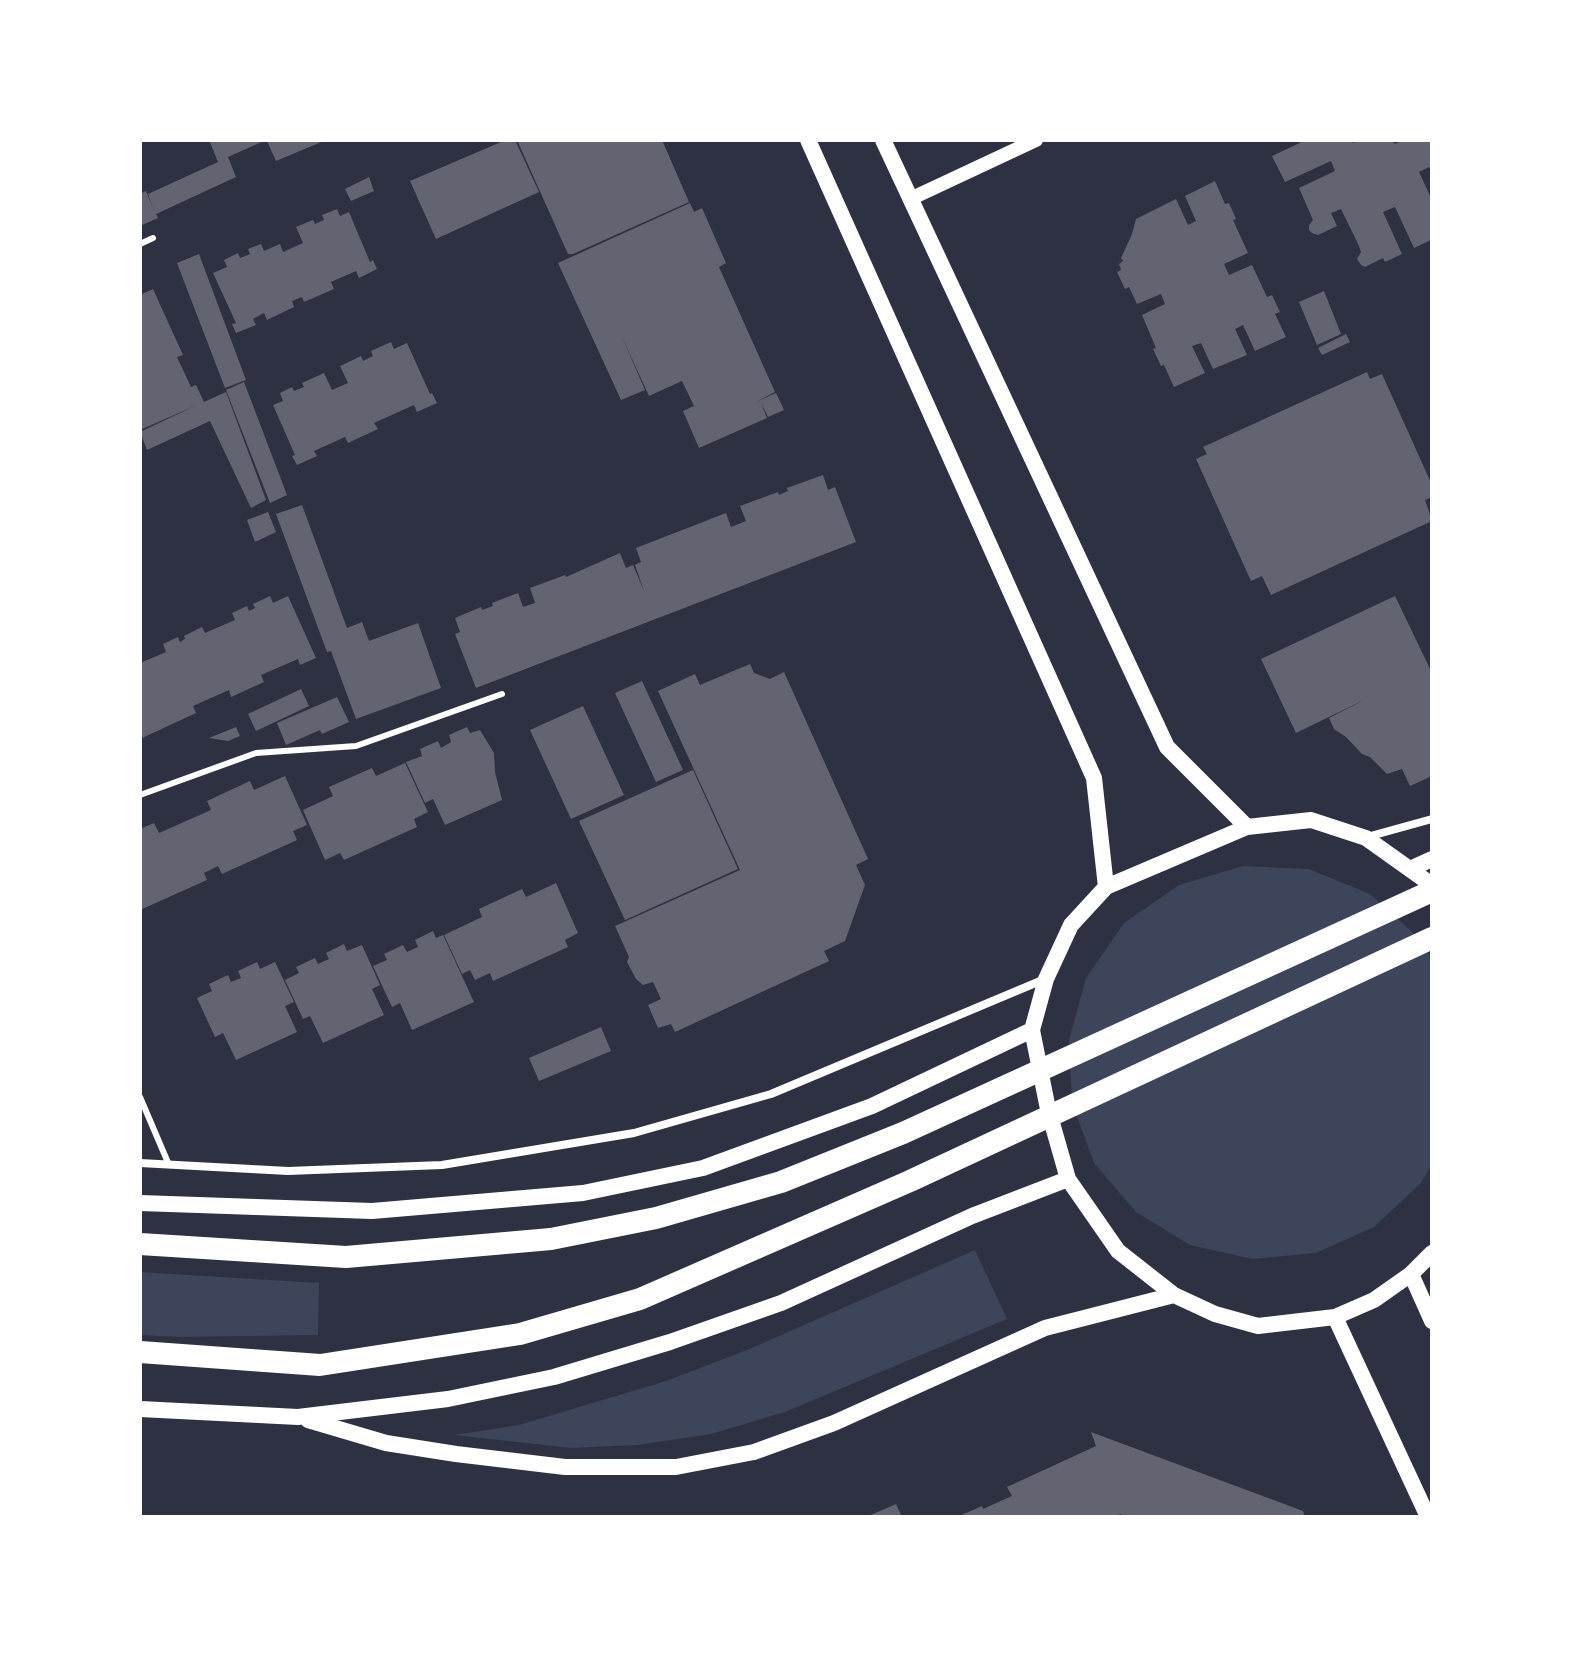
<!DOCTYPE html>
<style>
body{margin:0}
#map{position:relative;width:1572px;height:1657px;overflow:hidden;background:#2d3142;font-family:Rubik,sans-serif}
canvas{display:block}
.frame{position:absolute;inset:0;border:142px solid #fff;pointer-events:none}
</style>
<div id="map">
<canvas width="1572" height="1657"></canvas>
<div class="frame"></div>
</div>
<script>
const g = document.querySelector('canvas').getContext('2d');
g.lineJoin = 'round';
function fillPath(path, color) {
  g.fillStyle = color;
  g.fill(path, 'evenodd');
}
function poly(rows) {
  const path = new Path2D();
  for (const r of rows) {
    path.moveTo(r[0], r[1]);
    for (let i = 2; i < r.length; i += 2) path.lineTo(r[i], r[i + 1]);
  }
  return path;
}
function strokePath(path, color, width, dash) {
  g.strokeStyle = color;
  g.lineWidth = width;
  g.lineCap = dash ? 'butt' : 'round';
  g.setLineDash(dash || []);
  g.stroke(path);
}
const green = poly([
 [1243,866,1309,869,1370,894,1420,939,1432,960,1432,1164,1421,1183,1374,1227,1316,1253,1252,1259,1190,1245,1136,1212,1094,1163,1072,1103,1069,1040,1086,978,1124,923,1179,885],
 [975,1250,1007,1319,785,1412,711,1434,638,1445,571,1448,454,1435,519,1425,666,1381,747,1350],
 [140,1272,319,1283,318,1335,181,1337,140,1335]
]);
const building = poly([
 [209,140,266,140,228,157,236,177,156,214,158,218,140,226,140,194,146,191,153,208,148,194,218,162],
 [269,140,326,140,276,161,267,141],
 [500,140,515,140,539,192,436,239,410,181,501,142],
 [517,140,662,140,689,202,573,254,568,254],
 [1306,140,1352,140,1353,143,1359,140,1391,140,1395,144,1403,140,1432,140,1432,171,1429,167,1419,172,1432,200,1431,240,1414,248,1395,207,1383,212,1402,254,1385,262,1383,258,1365,267,1361,265,1357,259,1361,252,1359,246,1341,209,1331,213,1337,226,1318,235,1312,233,1309,230,1309,225,1313,220,1299,188,1335,171,1331,161,1285,182,1272,156],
 [369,177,374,191,351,201,345,189],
 [1215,181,1225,204,1229,203,1236,219,1233,220,1248,253,1224,264,1229,275,1252,265,1267,297,1272,295,1280,312,1275,314,1286,337,1255,351,1243,325,1235,329,1247,355,1213,369,1201,343,1192,346,1205,373,1174,387,1164,365,1161,366,1153,349,1156,348,1142,315,1165,304,1161,294,1137,304,1129,287,1125,289,1117,272,1121,270,1119,264,1123,261,1121,258,1132,234,1136,219,1176,199,1188,225,1196,221,1185,196],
 [690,203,694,212,702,208,726,263,719,267,775,392,756,402,776,393,784,410,768,417,761,403,767,418,699,448,683,411,694,406,682,381,649,396,622,337,645,390,621,400,558,263],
 [337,209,340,216,349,212,370,262,373,260,377,269,359,278,356,271,331,282,334,289,304,302,302,297,292,301,294,307,267,320,264,313,253,319,256,325,236,333,232,324,236,323,213,273,227,267,224,260,238,253,240,258,250,254,248,249,261,244,264,251,280,244,283,252,303,243,296,227,313,220,315,224,324,220,322,215],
 [199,254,246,380,225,388,177,263],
 [153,289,183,355,177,357,191,387,196,385,204,402,226,392,266,500,251,508,210,421,147,450,140,432,197,405,140,430,140,295],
 [1324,291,1341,334,1317,345,1299,302],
 [1346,334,1350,342,1322,355,1318,348],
 [391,342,394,349,407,343,430,394,432,393,437,403,417,412,414,405,374,423,378,429,348,443,345,437,314,451,317,456,297,465,292,456,295,455,273,405,283,401,280,393,292,387,294,391,304,387,302,383,324,373,332,390,348,383,340,366,361,356,363,361,373,356,371,351],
 [1367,372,1370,379,1382,374,1432,485,1432,497,1425,500,1432,521,1271,595,1262,576,1251,581,1196,459,1207,454,1203,447],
 [244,382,287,495,270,503,226,390],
 [823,475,828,490,835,487,856,542,476,688,455,634,460,632,455,618,481,607,482,610,493,606,492,603,518,593,523,607,535,603,530,588,565,575,566,577,620,553,626,568,633,565,644,591,635,565,641,562,636,548,726,513,731,527,746,521,740,506,778,492,779,495,788,491,787,488],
 [302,505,347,628,362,622,369,641,418,623,441,688,356,719,331,651,327,652,276,514],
 [268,512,276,532,255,542,247,520],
 [270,596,273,603,288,596,316,658,300,665,298,659,261,675,264,682,231,697,229,690,193,706,196,713,140,739,140,663,166,652,163,644,178,637,180,642,185,639,184,636,202,627,205,633,235,620,232,613,247,606,249,611,255,608,253,604],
 [1395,596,1432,673,1432,776,1410,786,1402,769,1387,774,1370,757,1362,754,1346,737,1334,729,1329,718,1368,698,1296,733,1261,659],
 [750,664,754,673,770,679,784,672,868,859,856,865,865,885,845,941,824,951,829,961,675,1032,671,1024,658,1028,648,1005,661,999,653,982,643,985,636,979,627,962,629,957,615,926,740,870,658,691,695,674,700,685],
 [642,681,683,770,656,782,615,693],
 [301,689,309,706,256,731,248,714],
 [337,697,349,722,322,734,320,730,286,745,277,723],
 [583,706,624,795,571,819,530,730],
 [236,727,240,736,228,741,209,738],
 [467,727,470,733,480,730,494,753,495,772,502,800,445,825,433,799,425,803,406,762,422,756,420,749,438,741,441,748,451,742,449,735],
 [405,763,428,812,414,819,417,827,344,860,340,853,325,860,303,810,333,796,329,787,372,768,376,776],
 [693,770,738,869,625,920,579,821],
 [285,776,307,825,293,831,297,840,222,874,218,866,204,873,207,880,140,910,140,829,154,823,159,833,211,810,207,801,250,781,254,790],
 [556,883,578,933,565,940,568,947,493,981,490,973,475,980,470,970,462,974,444,935,482,917,479,909,522,889,526,897],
 [433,931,436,938,443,935,474,1002,412,1030,400,1003,392,1007,373,966,387,960,384,954,403,945,407,952,418,947,415,940],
 [344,944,347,951,362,945,380,985,372,989,384,1015,323,1043,310,1016,303,1019,285,980,299,973,296,967,315,958,318,964,329,959,326,953],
 [257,962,260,969,275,962,294,1002,285,1006,297,1032,236,1060,223,1033,215,1037,197,998,212,991,209,984,228,975,231,982,241,978,238,971],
 [601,1027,611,1051,539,1081,529,1058],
 [1091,1432,1303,1511,1305,1517,1122,1517,1121,1514,1114,1517,957,1517,982,1506,983,1509,1012,1496,1007,1487,1096,1446],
 [896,1504,902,1517,866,1517]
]);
const service = poly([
 [140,244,153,238],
 [140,795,256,753,356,746,502,694],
 [140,1097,169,1165]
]);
const minor = poly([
 [1367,837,1432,819],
 [140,1163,288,1171,442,1165,634,1133,771,1094,1045,979]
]);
const tertiary = poly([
 [910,199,1036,140]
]);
const secondary = poly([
 [808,140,1094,778,1106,887],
 [883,140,1167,747,1247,827],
 [1410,869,1432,859],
 [1432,885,1366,838,1311,820,1247,827,1106,887,1071,925,1046,979,1032,1030,1048,1109,1068,1179,1118,1251,1174,1295,1215,1314,1258,1326,1335,1317,1374,1300,1411,1274,1432,1253],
 [140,1203,372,1211,583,1193,703,1168,872,1106,1032,1030],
 [1411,1274,1432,1321],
 [1335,1317,1428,1517],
 [140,1409,298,1417,448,1399,554,1377,670,1342,781,1303,972,1216,1068,1179],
 [308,1420,386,1443,456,1454,565,1467,676,1467,754,1452,834,1423,1045,1328,1174,1295]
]);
const trunk = poly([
 [140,1244,346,1257,551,1239,656,1218,781,1182,903,1133,1432,891],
 [140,1352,320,1365,520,1334,640,1299,910,1181,1432,938]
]);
fillPath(green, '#3c4559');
fillPath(building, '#626471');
strokePath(service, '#fff', 6);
strokePath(minor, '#fff', 8);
strokePath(tertiary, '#fff', 14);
strokePath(secondary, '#fff', 16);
strokePath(trunk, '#fff', 22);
</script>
